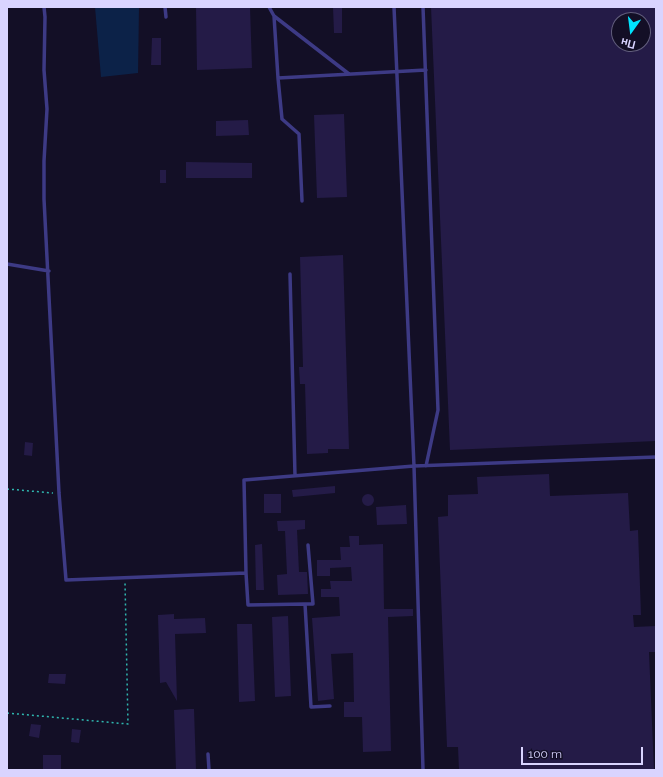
<!DOCTYPE html>
<meta charset="utf-8">
<style>
body{margin:0}
#map{position:relative;width:663px;height:777px;overflow:hidden;background:#130f26;font-family:Raleway,sans-serif}
canvas{display:block}
.frame{position:absolute;inset:0;border:8px solid #d9d4ff;pointer-events:none}
.north{position:absolute;left:611px;top:12px;width:40px;height:40px;box-sizing:border-box;background:#130f26;border:1px solid #625e7d;border-radius:50%;rotate:194deg;font-size:11px;font-weight:700;line-height:16px;text-align:center;color:#d9d4ff}
.north::after{content:'';display:block;margin:auto;width:14px;height:18px;background:#00e5ff;clip-path:polygon(50% 0,100% 100%,50% 72%,0 100%)}
.scale{position:absolute;left:521px;top:747px;width:122px;height:18px;box-sizing:border-box;border:2px solid #d9d4ff;border-top:0;padding-left:5px;font-size:12px;line-height:14px;white-space:nowrap;color:#d9d4ff;-webkit-text-stroke:3px #130f26;paint-order:stroke}
</style>
<div id="map">
<canvas width="663" height="777"></canvas>
<div class="frame"></div>
<div class="north">Пн</div>
<div class="scale">100 m</div>
</div>
<script>
const g = document.querySelector('canvas').getContext('2d');
g.lineJoin = 'round';
function fillPath(path, color) {
  g.fillStyle = color;
  g.fill(path, 'evenodd');
}
function poly(rows) {
  const path = new Path2D();
  for (const r of rows) {
    if (r.length === 3) {
      path.moveTo(r[0] + r[2], r[1]);
      path.arc(r[0], r[1], r[2], 0, 2 * Math.PI);
      continue;
    }
    path.moveTo(r[0], r[1]);
    for (let i = 2; i < r.length; i += 2) path.lineTo(r[i], r[i + 1]);
  }
  return path;
}
function strokePath(path, color, width, dash) {
  g.strokeStyle = color;
  g.lineWidth = width;
  g.lineCap = dash ? 'butt' : 'round';
  g.setLineDash(dash || []);
  g.stroke(path);
}
const water = poly([
 [95,7,139,7,138,73,101,77]
]);
const building = poly([
 [196,7,250,7,252,68,197,70],
 [333,7,342,7,342,33,334,33],
 [431,7,656,7,656,441,450,450],
 [619,20,643,20,643,44,619,44],
 [152,38,161,38,161,65,151,65],
 [344,114,347,197,317,198,314,115],
 [248,120,249,135,216,136,216,121],
 [186,162,252,163,252,178,186,178],
 [160,170,166,170,166,183,160,183],
 [343,255,349,449,328,449,328,453,307,454,305,384,300,384,299,367,303,367,300,257],
 [25,442,33,443,32,456,24,455],
 [549,474,550,496,628,493,630,531,638,530,641,615,633,615,634,627,656,626,656,652,649,652,654,770,459,770,458,747,447,747,438,517,448,516,448,495,478,494,477,477],
 [335,486,335,493,293,497,292,490],
 [368,500,6],
 [264,494,281,494,281,513,264,513],
 [406,505,407,524,377,525,376,507],
 [305,520,305,529,297,530,299,572,307,572,308,594,278,595,277,575,287,574,285,531,278,531,277,521],
 [349,536,359,536,359,545,383,544,384,609,413,609,413,616,388,617,391,751,363,752,362,717,344,717,344,702,354,702,353,653,331,654,334,699,318,701,312,618,340,616,339,597,321,597,321,589,331,589,330,581,352,581,351,567,330,568,330,576,317,576,317,560,341,560,340,547,350,547],
 [262,544,264,590,256,590,255,545],
 [174,614,174,619,205,618,206,633,175,634,177,701,166,682,160,683,158,615],
 [288,616,291,696,275,697,272,617],
 [237,624,252,624,255,701,239,702],
 [49,674,66,674,65,684,48,683],
 [189,709,194,709,196,770,176,770,174,710],
 [31,724,41,725,39,738,29,736],
 [72,729,81,730,79,743,71,742],
 [43,755,61,755,61,769,43,769]
]);
const path = poly([
 [7,489,53,493],
 [7,713,128,724,125,582]
]);
const service = poly([
 [44,7,45,17,44,70,47,109,44,161,44,199,59,493,66,580,246,573,244,480,414,466,656,457],
 [165,7,166,17],
 [269,7,274,16,349,74],
 [394,7,414,466,423,770],
 [423,7,438,410,426,466],
 [274,16,278,78],
 [302,201,299,134,282,119,278,78,426,70],
 [7,264,49,271],
 [290,274,295,476],
 [246,573,248,605,305,604,311,707,330,706],
 [305,604,313,604,308,545],
 [208,754,209,770]
]);
fillPath(water, '#0c2248');
fillPath(building, '#241b47');
strokePath(path, '#2fb8b0', 1.5, [2, 3]);
strokePath(service, '#3d3a85', 3.5);
</script>
